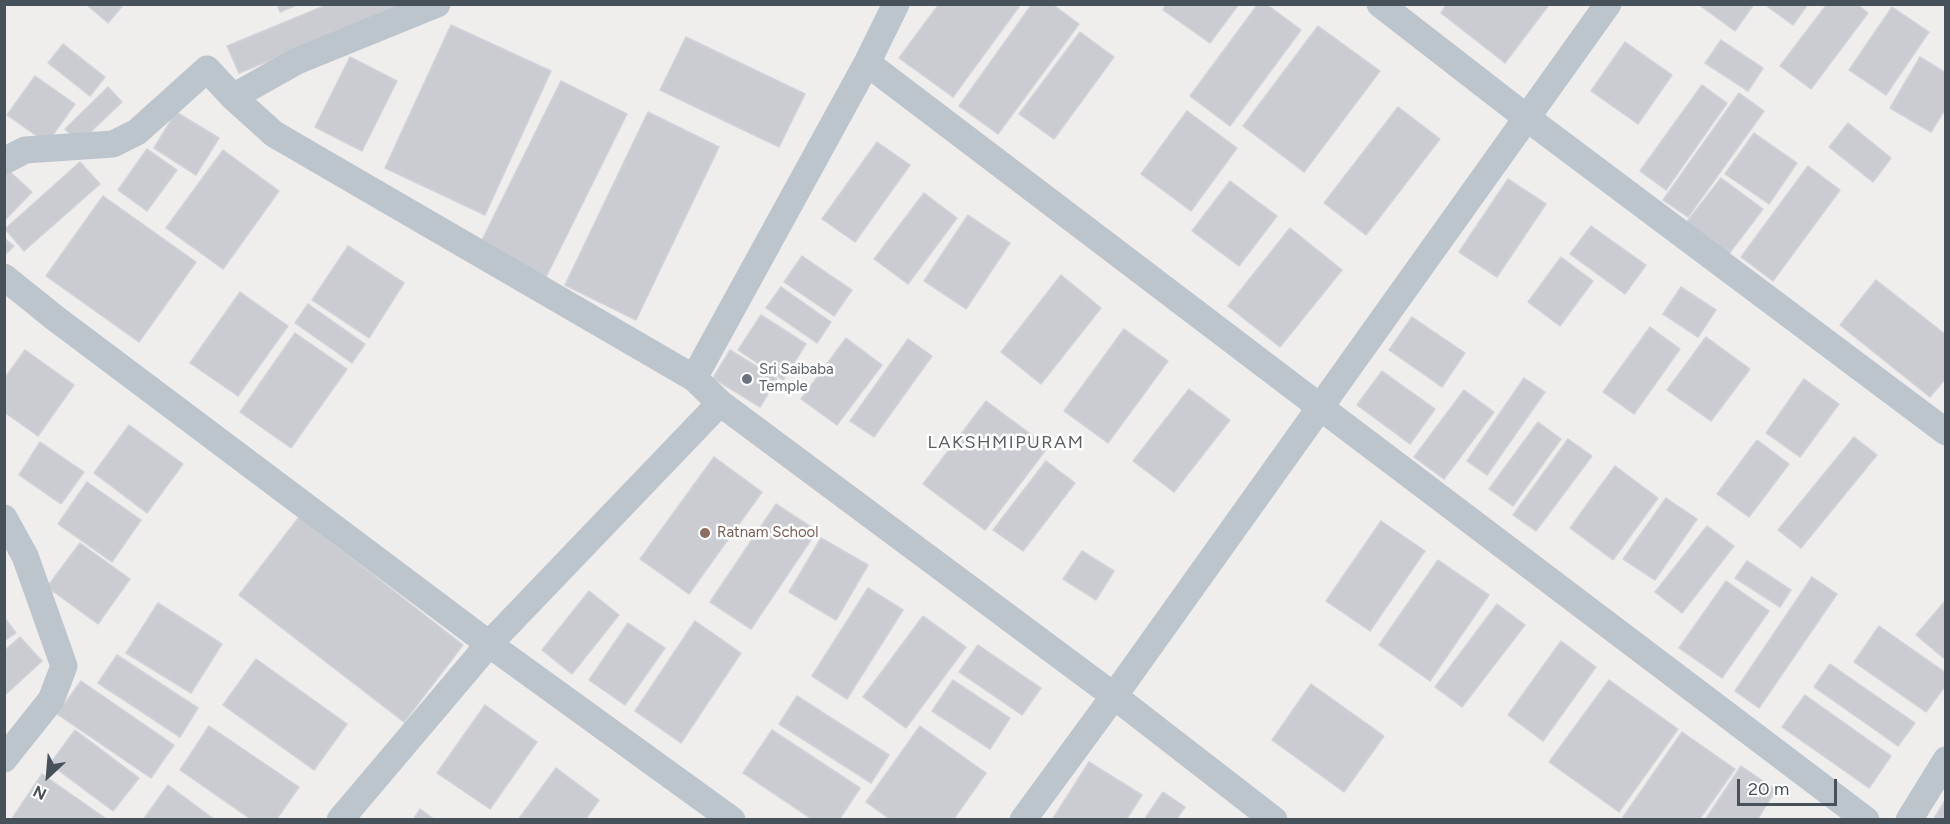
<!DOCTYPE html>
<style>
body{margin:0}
#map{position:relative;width:1950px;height:824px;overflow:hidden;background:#f0eded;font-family:Figtree,sans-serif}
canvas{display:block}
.frame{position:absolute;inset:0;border:6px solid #46515a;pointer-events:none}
.north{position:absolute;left:18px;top:746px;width:60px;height:60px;-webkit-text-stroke:4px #fff;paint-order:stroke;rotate:206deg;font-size:16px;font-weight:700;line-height:24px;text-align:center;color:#46515a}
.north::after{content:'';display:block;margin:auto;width:21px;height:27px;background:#46515a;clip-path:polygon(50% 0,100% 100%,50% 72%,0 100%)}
.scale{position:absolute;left:1737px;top:779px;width:100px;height:27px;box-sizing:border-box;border:3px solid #46515a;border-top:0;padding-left:8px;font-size:18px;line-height:21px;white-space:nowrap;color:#46515a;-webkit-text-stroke:4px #fff;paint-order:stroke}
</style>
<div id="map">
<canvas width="1950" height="824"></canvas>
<div class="frame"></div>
<div class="north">N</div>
<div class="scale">20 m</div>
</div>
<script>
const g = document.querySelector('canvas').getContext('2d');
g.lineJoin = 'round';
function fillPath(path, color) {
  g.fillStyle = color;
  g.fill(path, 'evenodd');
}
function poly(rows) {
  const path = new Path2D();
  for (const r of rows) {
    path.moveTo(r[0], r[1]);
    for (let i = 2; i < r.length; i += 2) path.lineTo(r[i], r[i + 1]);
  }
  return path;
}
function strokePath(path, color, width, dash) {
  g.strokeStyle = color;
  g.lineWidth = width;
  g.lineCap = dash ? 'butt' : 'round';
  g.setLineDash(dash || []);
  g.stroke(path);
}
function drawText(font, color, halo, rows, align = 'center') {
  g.font = font + ' Figtree,sans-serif';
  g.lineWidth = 5;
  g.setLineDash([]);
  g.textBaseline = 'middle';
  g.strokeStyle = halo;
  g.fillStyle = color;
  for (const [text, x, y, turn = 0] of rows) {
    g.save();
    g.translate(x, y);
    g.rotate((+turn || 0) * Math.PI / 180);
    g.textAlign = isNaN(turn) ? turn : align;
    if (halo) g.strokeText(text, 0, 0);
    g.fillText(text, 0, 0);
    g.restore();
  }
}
const building = poly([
 [86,4,124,4,108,23,86,4],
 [277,4,299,4,280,12,277,4],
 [329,4,409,4,239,73,227,46,329,4],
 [939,4,1021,4,953,97,899,58,939,4],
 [1032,4,1052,4,1079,24,998,134,959,106,1032,4],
 [1166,4,1239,4,1210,43,1163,10,1166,4],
 [1258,4,1266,4,1301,30,1230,126,1190,96,1258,4],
 [1447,4,1545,4,1548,6,1505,63,1441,13,1447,4],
 [1698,4,1754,4,1735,31,1698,4],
 [1764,4,1808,4,1793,25,1764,4],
 [1827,4,1857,4,1868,13,1811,89,1780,66,1827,4],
 [1892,7,1929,32,1886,95,1849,70,1892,7],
 [451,25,551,71,485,215,385,168,451,25],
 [1318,26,1380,71,1304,172,1243,126,1318,26],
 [1080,32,1114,57,1054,139,1019,114,1080,32],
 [686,37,805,94,779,147,660,90,686,37],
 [1721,40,1763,68,1748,91,1705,63,1721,40],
 [1625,42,1672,75,1638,124,1591,91,1625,42],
 [63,44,105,77,90,96,48,63,63,44],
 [350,57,397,81,362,151,315,127,350,57],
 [1920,57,1946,73,1946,108,1931,132,1890,108,1920,57],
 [35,76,75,104,47,143,7,115,35,76],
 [561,81,627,114,546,277,480,244,561,81],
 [1702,85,1727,103,1666,190,1640,171,1702,85],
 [108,87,122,102,79,143,65,129,108,87],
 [1739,93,1764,111,1688,217,1663,200,1739,93],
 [1398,107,1440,139,1366,235,1324,203,1398,107],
 [1187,111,1237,148,1191,211,1141,174,1187,111],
 [176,112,219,138,196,175,154,148,176,112],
 [648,112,719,147,636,320,565,285,648,112],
 [1848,123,1891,158,1873,182,1829,147,1848,123],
 [1754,133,1797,163,1769,204,1725,174,1754,133],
 [877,142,910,165,855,242,822,219,877,142],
 [147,149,177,170,147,211,118,190,147,149],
 [223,150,279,191,223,269,166,228,223,150],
 [80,162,100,184,24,251,5,229,80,162],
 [1808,166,1840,190,1773,281,1741,257,1808,166],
 [9,171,32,192,5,220,4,176,9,171],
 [1721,178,1763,209,1728,255,1686,223,1721,178],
 [1508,179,1546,204,1497,277,1459,252,1508,179],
 [1230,181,1277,216,1239,266,1192,231,1230,181],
 [924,193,957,218,908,284,874,259,924,193],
 [103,196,196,262,139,342,46,276,103,196],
 [968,215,1010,243,966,309,924,281,968,215],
 [1591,226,1646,265,1625,294,1570,254,1591,226],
 [1290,228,1342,270,1280,347,1228,306,1290,228],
 [4,238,14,246,4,256,4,238],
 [348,246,404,283,369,338,312,300,348,246],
 [802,256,852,290,834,316,784,282,802,256],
 [1561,257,1593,281,1560,326,1528,302,1561,257],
 [1061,275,1101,308,1041,384,1001,352,1061,275],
 [1876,280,1946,335,1946,378,1930,397,1840,325,1876,280],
 [781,287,831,322,817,343,766,308,781,287],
 [1681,287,1716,310,1698,337,1663,314,1681,287],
 [240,292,288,326,238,396,190,363,240,292],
 [308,304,365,344,352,363,295,323,308,304],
 [761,315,806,344,783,380,738,350,761,315],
 [1412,317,1465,353,1442,387,1389,350,1412,317],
 [1650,327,1680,349,1634,414,1603,392,1650,327],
 [1124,329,1168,361,1108,443,1064,411,1124,329],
 [295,333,347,369,291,448,240,412,295,333],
 [1706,337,1750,369,1711,421,1667,390,1706,337],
 [846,338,882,365,837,425,801,399,846,338],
 [908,339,932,356,874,437,850,421,908,339],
 [25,350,74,385,38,436,4,412,4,379,25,350],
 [730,350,777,379,760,407,713,378,730,350],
 [1382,371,1435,409,1410,444,1357,405,1382,371],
 [1524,378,1545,392,1487,475,1467,461,1524,378],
 [1804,379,1839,404,1800,457,1766,433,1804,379],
 [1189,389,1230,420,1174,492,1133,461,1189,389],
 [1464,390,1494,412,1444,479,1414,457,1464,390],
 [986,401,1048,447,985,530,923,484,986,401],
 [1538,422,1561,439,1513,506,1489,489,1538,422],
 [129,425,183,464,147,513,94,473,129,425],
 [1854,437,1877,455,1801,548,1778,530,1854,437],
 [1568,439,1592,456,1536,531,1513,515,1568,439],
 [1757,440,1789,464,1749,517,1717,494,1757,440],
 [40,442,84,472,61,504,19,475,40,442],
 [714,457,762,492,689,594,640,559,714,457],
 [1046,461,1075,483,1023,551,993,530,1046,461],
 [1615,466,1658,498,1613,560,1570,528,1615,466],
 [87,482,141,520,112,562,58,524,87,482],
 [1666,498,1697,519,1655,580,1623,559,1666,498],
 [776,504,817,531,751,629,710,602,776,504],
 [299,517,463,645,404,722,239,595,299,517],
 [1381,521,1425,551,1370,631,1326,601,1381,521],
 [1707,526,1734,546,1682,613,1655,592,1707,526],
 [821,538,868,565,836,620,789,592,821,538],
 [80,543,130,579,98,624,47,587,80,543],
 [1082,551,1114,571,1096,600,1063,579,1082,551],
 [1438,560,1489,595,1430,681,1379,645,1438,560],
 [1747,561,1791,590,1780,607,1735,578,1747,561],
 [1812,577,1837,594,1759,708,1735,691,1812,577],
 [1726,581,1769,611,1722,678,1679,648,1726,581],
 [868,588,903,610,847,699,812,676,868,588],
 [589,591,619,615,572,674,542,650,589,591],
 [1946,600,1946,660,1916,635,1946,600],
 [158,603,222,644,191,693,126,653,158,603],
 [1497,604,1525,625,1462,707,1435,687,1497,604],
 [923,616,966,647,906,728,863,697,923,616],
 [4,617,16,633,4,641,4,617],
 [695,621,741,653,681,743,635,711,695,621],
 [628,623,665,648,625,705,589,680,628,623],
 [1879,626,1946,673,1946,685,1926,712,1854,662,1879,626],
 [20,637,42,661,4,696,4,651,20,637],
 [1561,641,1596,667,1543,741,1508,715,1561,641],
 [978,645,1041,688,1022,715,959,672,978,645],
 [117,655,198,708,180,737,98,683,117,655],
 [256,659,347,724,314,770,223,705,256,659],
 [1830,664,1915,723,1898,746,1814,687,1830,664],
 [953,680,1010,718,990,749,932,711,953,680],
 [1609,680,1678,729,1619,812,1549,762,1609,680],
 [81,681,174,745,151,778,57,714,81,681],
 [1311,684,1384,736,1344,792,1272,740,1311,684],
 [1805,695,1891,756,1869,788,1782,727,1805,695],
 [797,696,889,755,871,783,779,724,797,696],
 [485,705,537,742,490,809,437,773,485,705],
 [209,726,299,787,276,820,252,820,180,770,209,726],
 [920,726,986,773,953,820,891,820,866,802,920,726],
 [75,730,139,778,113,811,50,764,75,730],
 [772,730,860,788,839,820,813,820,743,773,772,730],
 [1682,732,1735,769,1699,820,1621,820,1682,732],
 [1089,762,1142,795,1126,820,1052,820,1089,762],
 [1741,766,1776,790,1757,820,1705,820,1741,766],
 [556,768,599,800,585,820,518,820,556,768],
 [42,774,108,820,11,820,42,774],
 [168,785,215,820,143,820,168,785],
 [1163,792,1185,807,1176,820,1144,820,1163,792],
 [1946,799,1946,820,1933,820,1946,799],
 [420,809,435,820,413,820,420,809]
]);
const minor = poly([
 [1380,4,1527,118,1946,432],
 [867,63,1320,407,1866,820],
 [233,97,297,61,437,4],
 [4,161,25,150,113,144,137,132,207,69,233,97,274,134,694,378,720,403,1114,696,1274,820],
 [4,277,55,318,489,644,732,820],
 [694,378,867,63,896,4],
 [4,518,25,556,64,666,51,700,4,759],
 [340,820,489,644,720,403],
 [1023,820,1114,696,1608,4],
 [1909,820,1946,760]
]);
const markers = [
 [747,379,6,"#6b7280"],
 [705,533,6,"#8d6e63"]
];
const worshipNames = [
 ["Sri Saibaba",759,370],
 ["Temple",759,387]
];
const educationNames = [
 ["Ratnam School",717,533]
];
const quarterNames = [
 ["LAKSHMIPURAM",1006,443]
];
fillPath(building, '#caccd2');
strokePath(building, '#d1d3d9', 1.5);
strokePath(minor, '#bcc5cc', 27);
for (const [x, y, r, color] of markers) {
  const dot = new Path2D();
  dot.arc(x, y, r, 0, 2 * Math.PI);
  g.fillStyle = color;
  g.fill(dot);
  strokePath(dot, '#fff', 2);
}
drawText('15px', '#5b616d', '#fff', worshipNames, 'left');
drawText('15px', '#785e54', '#fff', educationNames, 'left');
g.letterSpacing = '1.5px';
drawText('18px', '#5a5e62', '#fff', quarterNames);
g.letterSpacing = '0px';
</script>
